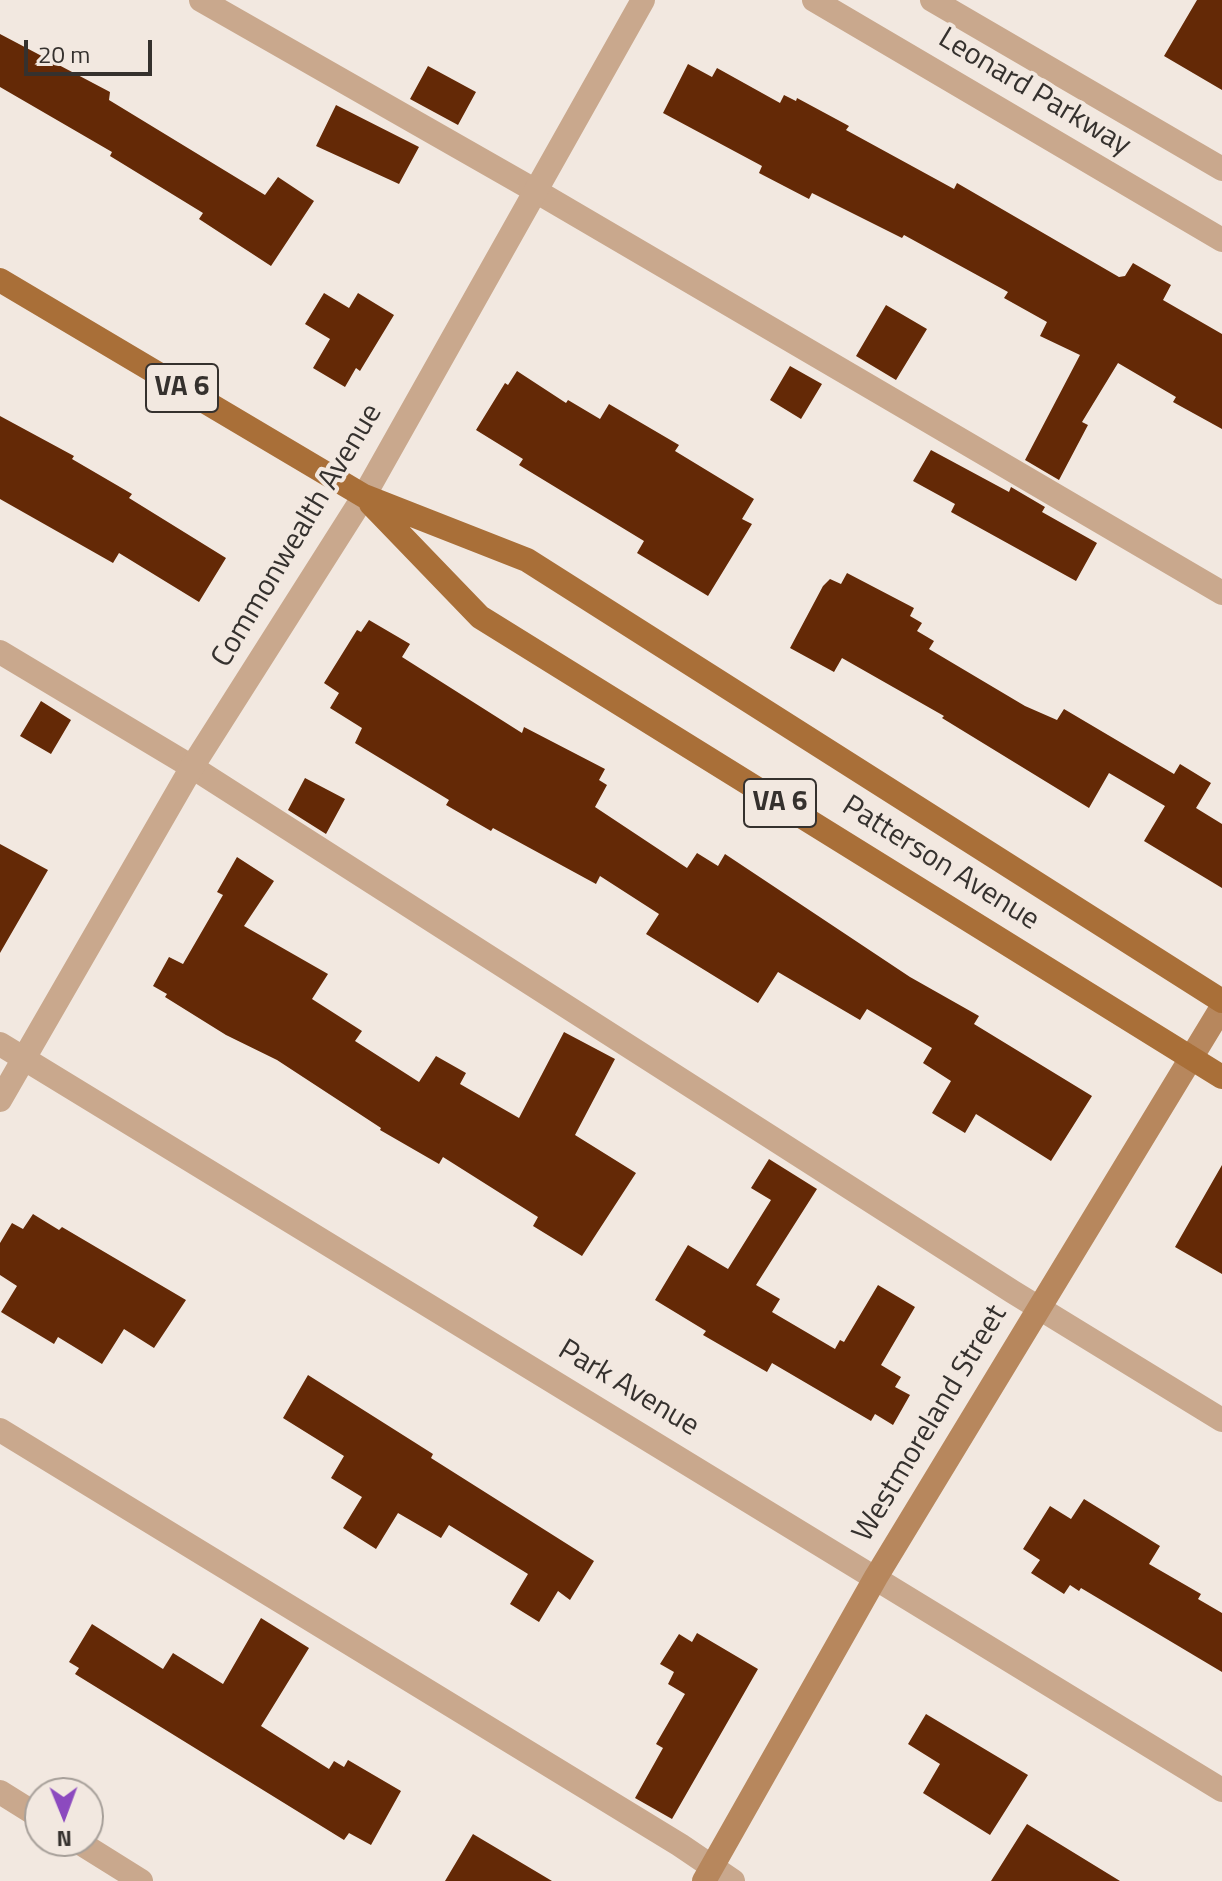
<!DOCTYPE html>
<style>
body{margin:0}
#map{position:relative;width:1222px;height:1881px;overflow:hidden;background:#f2e8e0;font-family:"Titillium Web",sans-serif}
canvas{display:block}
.north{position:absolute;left:24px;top:1777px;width:80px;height:80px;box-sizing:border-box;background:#f2e8e0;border:2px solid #a69f99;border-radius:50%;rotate:179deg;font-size:22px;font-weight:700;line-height:32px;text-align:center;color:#35312e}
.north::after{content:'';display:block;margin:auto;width:28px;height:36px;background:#8c4abf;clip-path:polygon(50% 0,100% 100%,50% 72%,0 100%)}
.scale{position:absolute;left:24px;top:40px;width:128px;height:36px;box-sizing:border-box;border:4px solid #35312e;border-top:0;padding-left:10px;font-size:24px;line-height:28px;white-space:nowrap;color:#35312e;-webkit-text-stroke:6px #f2e8e0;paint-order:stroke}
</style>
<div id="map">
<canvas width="1222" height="1881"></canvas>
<div class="north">N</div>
<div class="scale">20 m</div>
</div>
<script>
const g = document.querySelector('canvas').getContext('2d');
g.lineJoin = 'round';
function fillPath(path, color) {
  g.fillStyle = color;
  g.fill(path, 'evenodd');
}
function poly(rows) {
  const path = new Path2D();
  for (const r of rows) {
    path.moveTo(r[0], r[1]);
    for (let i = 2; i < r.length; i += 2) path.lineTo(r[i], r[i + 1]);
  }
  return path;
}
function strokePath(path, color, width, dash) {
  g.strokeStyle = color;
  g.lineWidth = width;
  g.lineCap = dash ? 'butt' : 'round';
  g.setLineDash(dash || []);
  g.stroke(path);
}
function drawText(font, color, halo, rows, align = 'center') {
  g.font = font + ' "Titillium Web",sans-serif';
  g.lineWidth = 8;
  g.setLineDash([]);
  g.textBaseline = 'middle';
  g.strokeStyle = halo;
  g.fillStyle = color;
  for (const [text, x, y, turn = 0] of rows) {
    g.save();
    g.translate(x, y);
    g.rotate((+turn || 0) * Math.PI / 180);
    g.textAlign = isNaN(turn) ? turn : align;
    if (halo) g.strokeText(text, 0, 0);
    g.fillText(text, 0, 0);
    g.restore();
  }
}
const building = poly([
 [1197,0,1222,0,1222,90,1164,56],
 [0,34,110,92,109,100,265,195,278,177,314,201,271,266,199,219,203,213,110,156,112,152,0,87],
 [688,64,712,77,717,68,780,103,784,95,796,101,797,98,849,126,846,130,954,189,957,183,1119,277,1125,276,1133,263,1171,285,1163,300,1222,334,1222,429,1173,402,1176,397,1118,363,1082,422,1088,425,1059,480,1025,460,1080,355,1040,336,1047,322,1004,298,1008,292,904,235,902,238,812,193,809,199,759,173,762,166,663,113],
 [428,66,476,92,458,125,410,99],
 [336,105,419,147,399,184,316,146],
 [324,293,349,308,358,293,394,315,360,371,356,368,345,387,313,368,330,339,305,324],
 [886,305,927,329,896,380,856,356],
 [790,366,822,384,801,419,770,400],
 [517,371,566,403,568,400,600,419,609,404,679,445,675,451,754,499,742,519,752,524,708,596,637,553,644,541,519,465,523,459,476,430,505,383,508,385],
 [0,416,74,456,72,459,132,494,129,498,226,558,199,602,119,553,113,563,0,499],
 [931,450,1009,492,1011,487,1045,507,1042,512,1097,543,1076,581,951,512,955,504,913,481],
 [847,573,914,608,910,616,922,623,917,631,934,641,929,649,1025,706,1057,720,1064,709,1174,774,1180,764,1211,783,1196,808,1222,824,1222,888,1144,841,1165,806,1109,773,1089,808,942,718,944,716,842,658,834,672,790,648,823,586,830,579,841,584],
 [369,620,410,644,402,657,522,733,524,727,605,769,599,780,607,785,595,807,687,868,697,853,718,866,725,854,910,977,979,1016,974,1024,1092,1096,1051,1161,976,1114,965,1133,932,1113,951,1081,923,1063,932,1048,867,1009,860,1020,778,972,758,1003,646,934,659,914,600,876,596,884,493,828,491,831,446,805,449,800,355,743,362,728,330,708,339,693,324,683,357,630,361,632],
 [41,701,71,720,51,754,20,736],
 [305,778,345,799,326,834,288,810],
 [0,844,48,870,0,953],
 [237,857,274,881,244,926,328,974,312,999,362,1031,355,1041,419,1082,436,1056,466,1073,460,1084,519,1118,564,1032,615,1059,575,1135,636,1173,582,1256,533,1226,538,1217,443,1157,439,1164,380,1130,381,1128,277,1060,226,1035,165,997,167,994,153,986,169,957,183,964,223,895,217,892],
 [769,1159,817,1189,756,1285,780,1299,772,1312,835,1349,840,1340,844,1342,878,1285,915,1307,881,1365,901,1377,895,1387,910,1395,893,1425,875,1414,871,1421,772,1363,767,1372,703,1335,706,1331,655,1300,688,1245,728,1269,771,1200,751,1188],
 [1222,1165,1222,1274,1175,1247],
 [33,1214,59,1230,62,1227,186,1300,154,1348,124,1329,102,1364,58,1337,54,1344,1,1312,17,1286,0,1275,0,1243,12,1223,23,1229],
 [308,1375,433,1454,431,1458,594,1561,570,1600,558,1591,539,1622,510,1604,528,1574,449,1525,441,1538,398,1513,376,1549,343,1528,362,1497,331,1478,344,1456,283,1418],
 [1084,1499,1160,1546,1149,1564,1201,1594,1198,1599,1222,1613,1222,1672,1081,1588,1079,1591,1070,1585,1064,1594,1031,1573,1040,1560,1023,1549,1050,1506,1071,1519],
 [261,1618,309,1648,261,1726,329,1769,334,1761,344,1767,348,1760,401,1791,371,1845,349,1833,344,1840,75,1674,79,1668,69,1662,92,1624,163,1669,173,1653,223,1684],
 [697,1633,758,1669,672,1819,635,1798,663,1748,656,1744,685,1694,668,1684,674,1672,660,1664,679,1634,692,1642],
 [926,1714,1028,1775,990,1835,923,1793,940,1764,908,1744],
 [1027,1824,1120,1881,991,1881],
 [473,1834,552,1881,445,1881]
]);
const lane = poly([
 [201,0,534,190,1222,593],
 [0,652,192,767,1013,1292,1222,1420],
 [0,1430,680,1845,733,1881]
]);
const street = poly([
 [814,0,1222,240],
 [932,0,1222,169],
 [0,1044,1222,1790],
 [0,1100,192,767,364,496,643,0],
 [0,1792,40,1817],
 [77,1841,141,1881]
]);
const secondary = poly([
 [704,1881,876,1577,1222,1007]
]);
const primary = poly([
 [0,280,364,496,527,560,1222,1001],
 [371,504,480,617,1222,1077]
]);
const shields = [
 [182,388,72],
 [780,803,72]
];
const shieldNames = [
 ["VA 6",182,388],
 ["VA 6",780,803]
];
const streetNames = [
 ["Leonard Parkway",1034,93,31],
 ["Commonwealth Avenue",298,536,-59],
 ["Patterson Avenue",940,864,32],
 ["Park Avenue",628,1389,31],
 ["Westmoreland Street",931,1424,-59]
];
fillPath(building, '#642906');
strokePath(lane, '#c9a88d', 24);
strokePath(street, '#c9a88d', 24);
strokePath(secondary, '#b7875d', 24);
strokePath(primary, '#a96f38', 24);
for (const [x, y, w] of shields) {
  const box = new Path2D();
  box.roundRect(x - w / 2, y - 24, w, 48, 6);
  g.fillStyle = '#f2e8e0';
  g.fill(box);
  strokePath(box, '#35312e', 2);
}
drawText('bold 28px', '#35312e', null, shieldNames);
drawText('30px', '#35312e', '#f2e8e0', streetNames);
</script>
